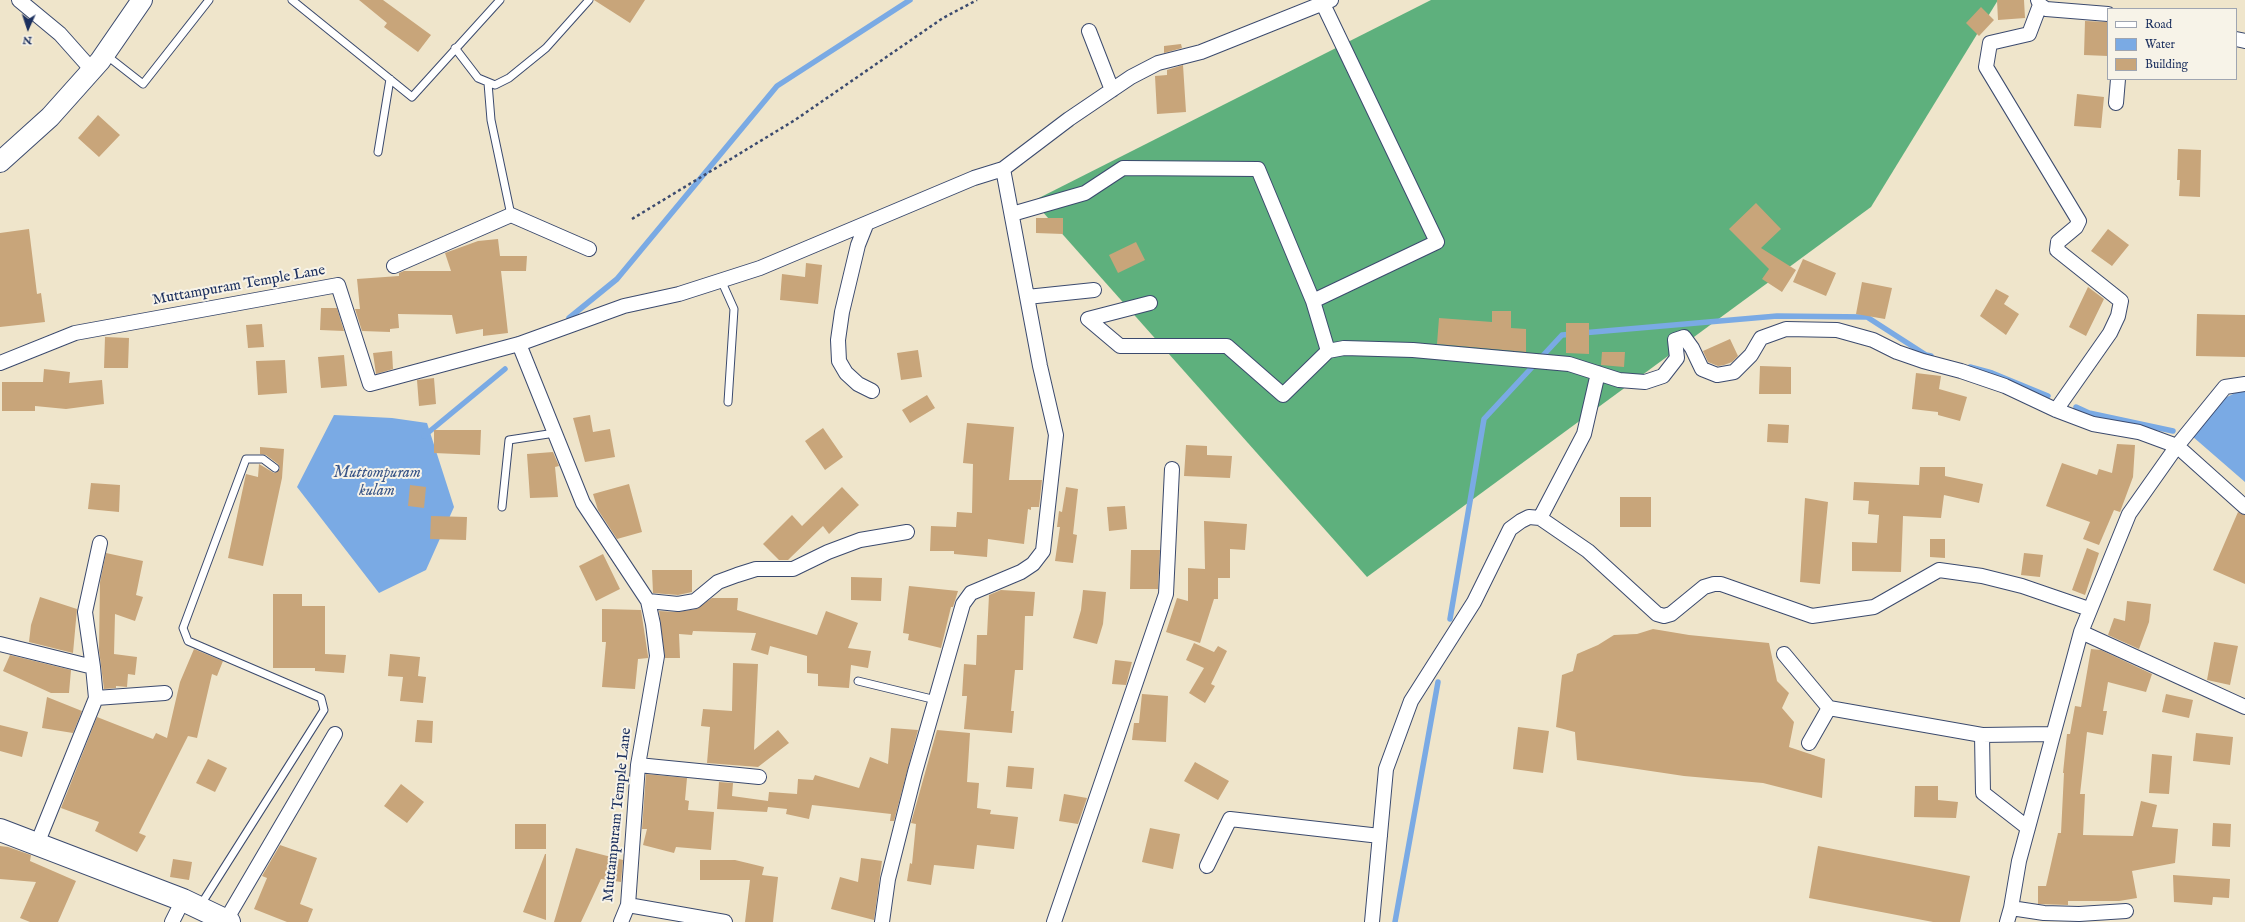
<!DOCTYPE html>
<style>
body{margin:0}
#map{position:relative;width:2245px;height:922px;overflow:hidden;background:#efe5cb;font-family:"IM FELL English",serif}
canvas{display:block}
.legend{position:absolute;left:2107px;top:8px;width:130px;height:72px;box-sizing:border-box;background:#f7f3e8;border:1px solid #9fa5b1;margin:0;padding:5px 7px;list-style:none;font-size:12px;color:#1b2f5e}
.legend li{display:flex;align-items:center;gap:8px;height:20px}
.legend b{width:20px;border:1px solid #9fa5b1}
.north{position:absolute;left:8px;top:8px;width:40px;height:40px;-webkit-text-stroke:3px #f7f3e8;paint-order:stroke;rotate:183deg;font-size:11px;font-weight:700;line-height:16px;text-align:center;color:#1b2f5e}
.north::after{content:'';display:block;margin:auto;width:14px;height:18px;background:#1b2f5e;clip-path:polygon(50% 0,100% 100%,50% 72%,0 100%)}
</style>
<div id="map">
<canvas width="2245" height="922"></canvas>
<ul class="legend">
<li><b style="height:5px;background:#fff"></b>Road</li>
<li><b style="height:11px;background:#7aaae4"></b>Water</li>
<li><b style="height:11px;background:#c8a57a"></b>Building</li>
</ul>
<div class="north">N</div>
</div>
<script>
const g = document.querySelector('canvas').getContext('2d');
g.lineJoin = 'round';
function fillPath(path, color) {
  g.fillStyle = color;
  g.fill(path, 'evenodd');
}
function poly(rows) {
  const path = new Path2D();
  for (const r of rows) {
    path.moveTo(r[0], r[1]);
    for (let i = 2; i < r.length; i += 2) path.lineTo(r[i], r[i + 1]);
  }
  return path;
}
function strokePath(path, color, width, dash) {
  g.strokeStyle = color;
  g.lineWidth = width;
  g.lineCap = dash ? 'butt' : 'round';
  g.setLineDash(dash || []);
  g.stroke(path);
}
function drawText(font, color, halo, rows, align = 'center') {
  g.font = font + ' "IM FELL English",serif';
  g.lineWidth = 4;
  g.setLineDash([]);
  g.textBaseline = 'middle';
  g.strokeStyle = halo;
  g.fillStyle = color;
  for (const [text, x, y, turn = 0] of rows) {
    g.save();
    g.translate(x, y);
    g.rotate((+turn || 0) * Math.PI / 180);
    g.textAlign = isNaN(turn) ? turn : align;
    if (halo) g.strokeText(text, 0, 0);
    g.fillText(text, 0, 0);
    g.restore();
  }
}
const forest = poly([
 [1431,0,1998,0,1871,207,1367,577,1033,201]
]);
const water = poly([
 [2245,388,2245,482,2192,436,2203,409],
 [334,415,392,418,427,423,454,507,426,570,379,593,297,487]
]);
const stream = poly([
 [569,318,617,279,777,86,910,0],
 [1582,333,1777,316,1867,317,1926,355,1931,356],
 [1970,367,1992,373,2048,396],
 [2076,407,2089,413,2173,431],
 [424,436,505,369],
 [1450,619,1484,419,1562,335,1574,334],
 [1395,922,1438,682]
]);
const building = poly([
 [359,0,383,0,431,35,418,52,384,27,387,23],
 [594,0,645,0,630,23],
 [1997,0,2024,0,2025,18,1998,20],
 [1981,7,1994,20,1979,36,1966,23],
 [2085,21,2108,22,2108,56,2084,55],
 [1181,44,1182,48,1164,53,1164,46],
 [1183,65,1186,112,1157,114,1155,76,1167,75,1167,70],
 [2077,94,2104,97,2101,128,2074,126],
 [98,115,120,135,99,157,78,138],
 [2178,149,2201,150,2200,197,2179,196,2180,180,2177,180],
 [1756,203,1781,229,1761,248,1796,270,1782,292,1762,279,1769,269,1729,229],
 [1036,218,1063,218,1063,234,1036,233],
 [29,229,37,294,41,293,45,322,0,327,0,233],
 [2108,229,2129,245,2112,266,2091,251],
 [498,239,500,256,527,256,526,271,501,271,508,333,483,336,483,329,456,334,452,315,398,314,399,328,390,329,390,332,362,331,355,309,360,309,357,279,399,276,399,273,404,271,451,271,445,253,478,241],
 [1136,242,1145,260,1118,273,1109,255],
 [1803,259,1836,273,1826,296,1793,282],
 [806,263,822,265,818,304,780,300,782,274,805,277],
 [1862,282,1892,288,1885,319,1856,314],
 [2088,287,2104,299,2086,336,2069,327],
 [1996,289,2009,296,2004,304,2019,314,2006,335,1980,316],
 [321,308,337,308,344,331,320,330],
 [1492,311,1511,311,1511,328,1526,329,1526,352,1437,344,1439,318,1492,322],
 [2197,314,2245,315,2245,357,2196,356],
 [1566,323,1589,323,1589,354,1566,353],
 [262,324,264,347,248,348,246,325],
 [105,337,129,338,128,368,104,368],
 [1730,339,1738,356,1732,362,1724,365,1718,366,1708,362,1703,351],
 [918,350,922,377,901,380,897,353],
 [392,351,393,369,376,374,373,353],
 [1602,352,1625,352,1624,367,1601,365],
 [344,355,347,386,321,388,318,357],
 [285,360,287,393,258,395,256,361],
 [1760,366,1791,367,1791,394,1759,394],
 [44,369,70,372,69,383,102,380,104,404,66,409,35,406,35,411,2,411,2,382,43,382],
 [1916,373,1941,376,1939,389,1967,397,1960,421,1938,415,1938,412,1912,409],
 [434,378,436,404,419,406,417,380],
 [927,395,935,408,910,423,902,410],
 [590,415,593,432,610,429,615,457,585,462,573,418],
 [967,423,1014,427,1009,480,1042,480,1039,507,1031,507,1031,510,1028,509,1024,544,988,539,987,557,954,554,954,551,930,551,931,526,956,527,957,512,972,513,973,464,963,463],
 [1768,424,1789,425,1788,443,1767,442],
 [823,428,843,457,825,470,805,441],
 [434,430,481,430,480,455,434,453],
 [2117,444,2135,445,2133,477,2120,512,2114,510,2099,545,2083,539,2090,522,2046,506,2062,463,2097,475,2099,469,2112,473],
 [1186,445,1207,446,1207,455,1232,456,1230,478,1184,476],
 [260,447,284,449,282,478,263,566,228,558,246,474,258,477,259,464,274,473,280,469,278,464,266,455,260,454],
 [553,452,559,466,555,467,558,497,530,498,527,454],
 [1920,467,1945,467,1945,476,1983,484,1979,503,1944,495,1941,518,1903,516,1901,572,1852,571,1852,542,1877,543,1879,515,1868,514,1869,501,1853,500,1854,482,1919,485],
 [91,483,120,485,119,512,88,509],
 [629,484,642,532,617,539,598,510,593,494],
 [410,485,426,487,424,508,408,506],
 [842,487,859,505,829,534,823,526,788,560,779,560,763,544,792,515,802,526],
 [1066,487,1078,489,1073,534,1077,535,1073,563,1055,561,1060,527,1057,527,1059,511,1062,512],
 [1620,497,1651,497,1651,527,1620,527],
 [1805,498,1828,502,1820,584,1800,582],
 [1125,506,1127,529,1109,531,1107,507],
 [2238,512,2245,515,2245,584,2213,570],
 [431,516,467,517,466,540,430,539],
 [1204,521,1247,524,1245,550,1230,549,1230,578,1218,578,1218,599,1214,599,1200,643,1166,632,1177,598,1188,601,1188,568,1205,569],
 [1930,539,1945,539,1945,558,1930,557],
 [2087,548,2099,553,2085,595,2072,590],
 [1131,550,1160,550,1158,589,1130,589],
 [106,553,143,561,136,595,143,597,135,621,115,614,114,654,137,657,135,675,128,674,127,687,116,686,116,688,104,689,99,650,100,582],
 [2024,553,2043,555,2040,577,2021,575],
 [603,554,620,589,596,601,579,566],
 [652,570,692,570,692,592,678,595,653,593],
 [851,577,882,578,881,601,851,600],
 [909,586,958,591,953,607,951,607,941,648,908,640,909,634,903,633],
 [1001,590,1035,592,1033,616,1025,616,1023,670,1015,670,1011,711,1014,711,1012,733,964,729,967,696,962,696,964,664,976,665,977,635,987,635,989,595],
 [1083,590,1106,592,1103,624,1097,644,1073,638,1081,610],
 [273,594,302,594,302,606,325,606,325,654,346,655,344,673,315,671,315,668,273,668],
 [40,597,77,609,73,653,29,642,31,625],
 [712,598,738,598,737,610,817,635,826,611,858,623,848,648,871,651,868,668,851,665,849,688,818,686,818,674,807,673,807,656,770,646,768,655,751,650,756,633,693,631,692,635,679,634,680,658,665,658,659,611,677,612,696,609],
 [2127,601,2151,604,2149,622,2139,649,2108,635,2114,618,2125,621],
 [602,609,641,610,648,656,648,658,638,659,635,689,602,687,606,642,602,642],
 [1653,629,1689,635,1769,643,1777,681,1789,693,1782,708,1794,722,1789,747,1825,759,1822,798,1763,783,1684,776,1577,760,1575,732,1556,727,1562,675,1573,671,1577,654,1598,645,1614,635,1637,634],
 [2214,642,2238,646,2230,685,2207,680],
 [1194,643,1214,652,1218,646,1227,651,1211,684,1215,686,1205,703,1189,693,1204,668,1186,660],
 [194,649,223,661,217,676,212,674,197,738,188,736,139,833,146,836,137,852,95,831,99,822,61,808,97,717,153,739,156,733,167,738,180,682],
 [2091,649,2101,650,2152,674,2146,692,2108,682,2103,711,2107,711,2103,735,2087,732,2080,794,2085,794,2083,835,2133,836,2141,801,2157,805,2152,827,2178,829,2175,863,2132,871,2137,898,2119,901,2068,901,2068,905,2038,904,2038,886,2046,886,2058,833,2061,833,2064,773,2063,773,2067,734,2070,734,2075,706,2081,707],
 [390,654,420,657,418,676,426,677,423,703,400,701,403,677,388,676],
 [10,655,71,670,69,693,51,693,3,671],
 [1115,660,1132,662,1126,685,1112,684],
 [733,663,758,664,754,750,778,730,789,743,758,767,707,763,710,727,701,726,703,709,732,711],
 [1142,694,1168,696,1166,742,1132,740,1134,723,1139,723],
 [2166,694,2193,700,2189,718,2162,712],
 [47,697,82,711,73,733,42,728],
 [417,720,433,721,432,743,415,742],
 [0,725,28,732,22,757,0,751],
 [1518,727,1549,731,1543,773,1513,769],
 [891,728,918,730,894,821,890,821,891,814,812,805,809,819,786,814,787,809,768,807,767,812,717,809,719,782,733,783,732,796,768,801,769,792,797,794,798,779,813,780,815,775,859,788,870,757,888,764],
 [937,730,970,733,967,782,979,783,977,808,991,810,990,814,1018,817,1014,849,977,845,974,869,934,865,931,885,907,881,910,863,912,864,916,824,911,823],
 [2196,733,2233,737,2230,765,2193,761],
 [2152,754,2172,756,2169,794,2149,793],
 [208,759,227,768,215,792,196,783],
 [1195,762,1229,781,1218,800,1184,781],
 [1008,766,1034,768,1032,789,1006,787],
 [646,774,687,778,685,800,689,801,688,810,714,812,711,850,676,847,674,853,643,845,647,829,642,829],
 [401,784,424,802,407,823,384,806],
 [1915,786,1938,786,1938,800,1958,802,1956,818,1914,817],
 [1064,794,1087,798,1078,824,1059,821],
 [2213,823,2231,824,2230,847,2212,846],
 [515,824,546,824,546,849,515,849],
 [1150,828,1180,834,1173,869,1142,862],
 [280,845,317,858,300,904,313,909,308,922,287,922,254,909,267,878,262,876],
 [0,846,8,847,31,855,30,861,76,881,58,922,30,922,20,918,36,882,0,879],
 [1818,846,1970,876,1960,922,1933,922,1809,898],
 [576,848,623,860,621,882,601,879,581,922,554,922],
 [545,854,546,854,546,920,523,912],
 [861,858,882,861,874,920,831,909,840,877,858,882],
 [173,859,192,862,189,880,170,877],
 [700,860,735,860,764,867,762,875,778,877,773,922,745,922,750,880,700,880],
 [2173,875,2230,879,2229,898,2213,897,2212,905,2174,902]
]);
const path = poly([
 [632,219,795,120,943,18,977,0]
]);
const service = poly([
 [292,0,412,97,500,0],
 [455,48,478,78,495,85,509,78,546,48,589,0],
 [106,55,143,84,209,0],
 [488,83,491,120,511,215],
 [378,152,390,79],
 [721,280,734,309,728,402],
 [502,507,509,440,555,433],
 [858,681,936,700],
 [200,906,324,710,321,698,188,641,183,628,246,459,263,459,275,468]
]);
const minor = poly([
 [19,0,60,34,92,70],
 [2038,0,2040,5,2046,9,2108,14],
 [2040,5,2029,34,1990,43,1986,67,2079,221,2076,227,2058,242,2057,250,2121,301,2118,316,2110,333,2056,410],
 [1089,31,1112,90],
 [2236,39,2245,41],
 [2116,103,2118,79],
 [1012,214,1085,193,1123,168,1258,169,1313,301,1328,351],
 [866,225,858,245,842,312,838,340,839,361,846,373,858,384,872,391],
 [394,266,511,215,589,249],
 [1027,297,1094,290],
 [1313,301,1437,242,1323,4],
 [1150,303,1088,319,1120,346,1227,346,1283,395,1328,351,1344,348,1413,350,1569,364,1619,380,1645,382,1663,376,1677,358,1675,340,1684,337,1692,348,1702,369,1717,375,1734,372,1751,355,1761,338,1786,329,1837,330,1873,340,1897,352,1923,361,1961,371,2005,386,2056,410,2093,424,2139,432,2177,446,2245,507],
 [519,344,583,503,648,601,653,624,657,656,638,765,628,905,621,922],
 [0,363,75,333,338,285,370,384,519,344,624,306,679,294,760,268,974,178,1003,169,1069,119,1131,77,1158,63,1201,52,1331,0],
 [1540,518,1584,434,1598,373],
 [648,601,678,604,695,601,718,582,737,575,756,569,793,569,828,552,860,540,907,532],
 [2081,632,2245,707],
 [0,644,93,667,96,698],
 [1784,654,1829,708,1982,735,2053,734],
 [93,667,85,612,100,543],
 [1982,735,1983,793,2028,828],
 [1809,743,1829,708],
 [638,765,759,777],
 [37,844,96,698,165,693],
 [1207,866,1230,819,1380,836],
 [628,905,725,922],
 [2011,908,2044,913,2079,914,2126,911],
 [226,920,335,734],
 [172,922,183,900],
 [882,922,888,879,915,772,963,604,971,593,1021,572,1033,564,1043,551,1056,435,1040,366,1003,169],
 [1054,922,1166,594,1172,469],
 [1372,922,1386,769,1411,701,1474,602,1510,529,1521,521,1529,517,1540,518,1588,551,1657,614,1664,616,1671,614,1704,587,1714,584,1721,584,1812,616,1874,607,1939,570,1982,576,2022,586,2089,609],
 [2007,922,2011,908,2019,861,2081,632,2129,514,2177,446,2225,387,2245,384]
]);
const secondary = poly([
 [0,162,50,117,100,61,142,0]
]);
const primary = poly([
 [0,830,183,900,229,922]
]);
const streetNames = [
 ["Muttampuram Temple Lane",239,286,-10],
 ["Muttampuram Temple Lane",618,815,-84]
];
const waterNames = [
 ["Muttompuram",377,474],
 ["kulam",377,492]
];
fillPath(forest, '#5eb07d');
fillPath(water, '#7aaae4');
strokePath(stream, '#7aaae4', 5.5);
fillPath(building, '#c8a57a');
strokePath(service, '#3b4a6e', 9);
strokePath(minor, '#3b4a6e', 16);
strokePath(secondary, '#3b4a6e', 22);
strokePath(primary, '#3b4a6e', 24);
strokePath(path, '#3b4a6e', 2.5, [3, 3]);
strokePath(service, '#fff', 7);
strokePath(minor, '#fff', 14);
strokePath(secondary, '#fff', 20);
strokePath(primary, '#fff', 22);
drawText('15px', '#1b2f5e', '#f7f3e8', streetNames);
drawText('italic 16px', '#385486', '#f7f3e8', waterNames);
</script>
